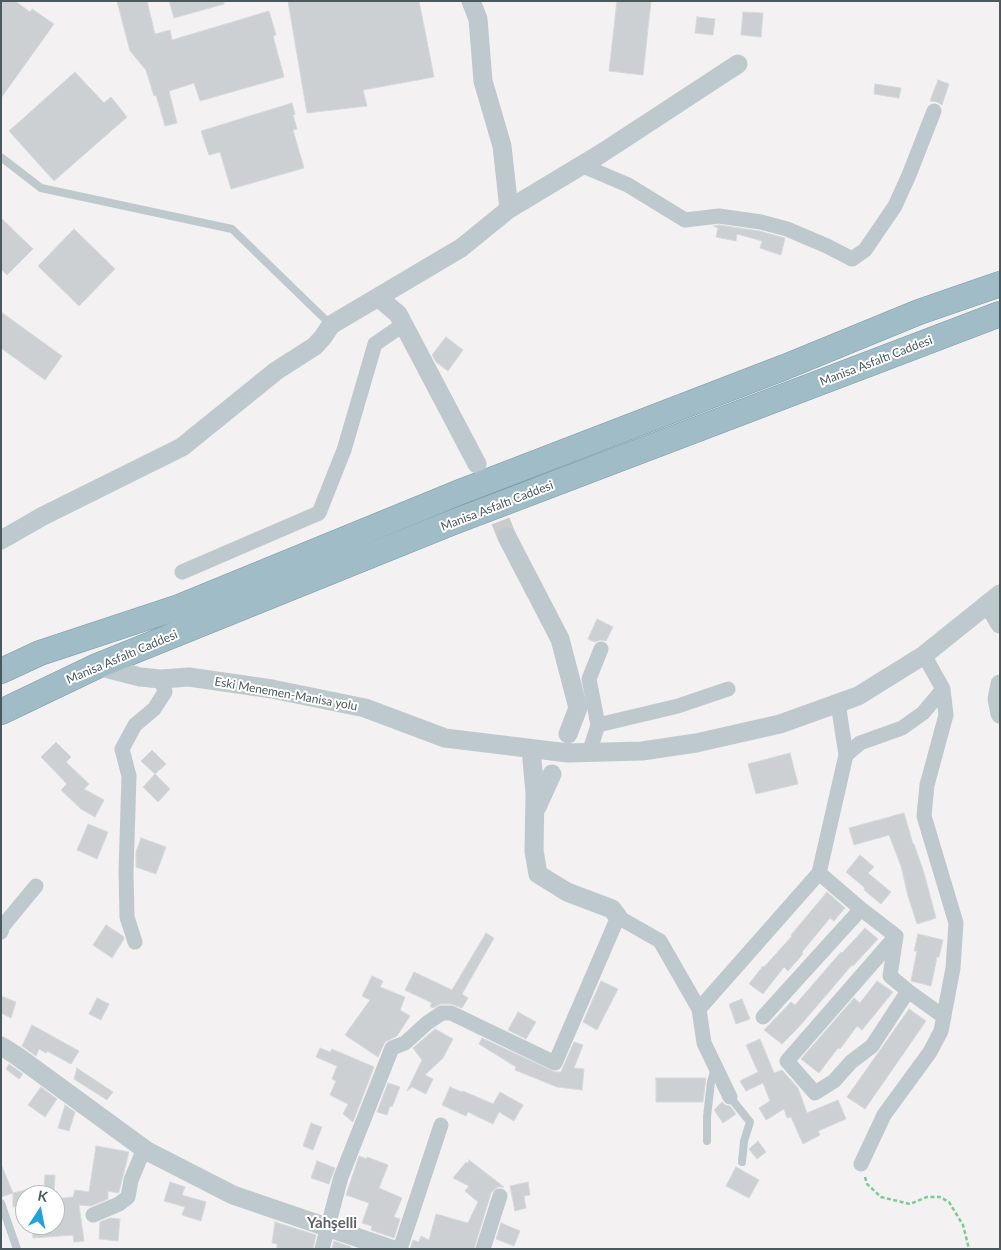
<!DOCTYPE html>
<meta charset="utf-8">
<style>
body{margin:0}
#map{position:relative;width:1001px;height:1250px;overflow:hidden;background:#f3f1f2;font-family:Lato,sans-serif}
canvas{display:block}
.frame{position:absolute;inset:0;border:2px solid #4a595e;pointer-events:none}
.north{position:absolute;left:15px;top:1185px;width:50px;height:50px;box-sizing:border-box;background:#fff;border:1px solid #b7bdbf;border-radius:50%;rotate:11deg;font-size:14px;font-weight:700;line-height:20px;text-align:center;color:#4a595e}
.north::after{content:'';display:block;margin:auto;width:18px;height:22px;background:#21a1dd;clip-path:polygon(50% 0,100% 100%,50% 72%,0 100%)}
</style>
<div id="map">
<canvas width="1001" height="1250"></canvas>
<div class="frame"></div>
<div class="north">K</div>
</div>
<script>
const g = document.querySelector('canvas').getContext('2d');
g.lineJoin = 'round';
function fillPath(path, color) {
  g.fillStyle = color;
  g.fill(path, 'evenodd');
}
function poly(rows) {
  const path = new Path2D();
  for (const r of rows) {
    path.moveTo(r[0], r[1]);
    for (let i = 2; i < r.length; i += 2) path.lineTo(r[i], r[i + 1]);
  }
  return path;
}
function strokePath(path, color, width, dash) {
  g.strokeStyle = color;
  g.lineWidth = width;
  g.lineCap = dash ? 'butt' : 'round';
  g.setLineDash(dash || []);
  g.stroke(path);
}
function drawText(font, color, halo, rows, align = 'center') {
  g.font = font + ' Lato,sans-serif';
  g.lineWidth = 4;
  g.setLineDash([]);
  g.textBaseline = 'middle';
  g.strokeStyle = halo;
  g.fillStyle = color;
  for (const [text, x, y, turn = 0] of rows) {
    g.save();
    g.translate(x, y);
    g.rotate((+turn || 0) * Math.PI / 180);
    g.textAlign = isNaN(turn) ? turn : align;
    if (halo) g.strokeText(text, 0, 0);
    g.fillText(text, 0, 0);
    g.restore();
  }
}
const building = poly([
 [1,1,15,1,30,12,32,9,54,24,1,98,1,1],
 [117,1,147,1,155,34,170,30,172,40,269,11,276,35,273,36,284,77,200,101,194,83,169,91,177,123,165,126,156,95,154,96,146,70,130,51,117,1],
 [169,1,224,1,224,4,174,18,169,1],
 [288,1,419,1,434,77,363,90,367,106,307,113,288,1],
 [617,1,651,1,643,75,609,71,617,1],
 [743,12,763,13,761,37,741,35,743,12],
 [697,17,715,19,713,35,695,33,697,17],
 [75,72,104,103,111,97,127,117,54,181,9,131,75,72],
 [938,80,949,84,942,105,937,102,930,101,938,80],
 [875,84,901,88,899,98,874,94,875,84],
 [292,103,295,114,293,115,297,129,293,130,304,168,231,189,220,152,209,155,201,131,292,103],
 [1,218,33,249,7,275,1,269,1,218],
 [719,225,759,231,785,238,781,255,760,248,762,241,737,234,736,241,716,237,718,228,713,226,719,225],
 [74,229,115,269,79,306,38,266,74,229],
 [1,312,62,356,45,380,1,348,1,312],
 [446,337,463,350,448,371,436,362,432,355,446,337],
 [597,619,613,627,606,641,600,640,595,642,588,639,597,619],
 [56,742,71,757,66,762,89,784,84,789,104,800,95,817,81,809,61,790,67,784,41,757,56,742],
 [152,750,166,764,155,774,141,761,152,750],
 [790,753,798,784,756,794,748,764,790,753],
 [155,774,170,789,158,802,143,787,155,774],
 [904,813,913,844,914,844,924,873,936,918,917,924,908,896,901,866,889,835,854,845,849,828,904,813],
 [88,824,108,832,97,859,77,850,88,824],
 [141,838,166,847,156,874,136,867,136,852,141,838],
 [860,855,874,867,868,873,891,892,881,904,864,890,865,888,846,872,860,855],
 [827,892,845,908,834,921,830,918,802,952,803,954,788,971,784,967,763,994,749,984,763,966,764,967,792,936,791,935,827,892],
 [106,925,123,936,124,939,112,958,93,945,106,925],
 [865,928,878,939,853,966,852,965,798,1028,782,1044,764,1030,791,1002,795,1005,841,952,842,953,865,928],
 [486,933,494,938,462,994,468,998,462,1008,451,1004,441,1004,433,1008,430,1006,432,1003,405,990,414,972,452,990,486,933],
 [918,934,943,940,939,957,937,957,931,986,911,981,917,951,914,951,918,934],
 [372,976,383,981,380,987,405,997,400,1010,410,1016,397,1036,385,1042,378,1057,345,1035,370,1000,362,996,372,976],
 [601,981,618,989,597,1030,583,1022,601,981],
 [877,981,893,992,862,1030,857,1026,840,1049,838,1048,819,1073,801,1059,854,998,860,1003,877,981],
 [1,996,16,1002,11,1018,1,1013,1,996],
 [97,998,109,1004,101,1020,89,1014,97,998],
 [742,999,750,1019,736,1024,729,1004,742,999],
 [909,1009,926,1021,865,1109,847,1097,909,1009],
 [518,1012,536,1022,526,1039,508,1030,518,1012],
 [32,1025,79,1051,71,1064,47,1051,46,1053,39,1049,36,1056,22,1046,32,1025],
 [435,1029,453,1039,443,1058,425,1075,433,1079,426,1094,412,1087,407,1091,422,1060,413,1048,435,1029],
 [482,1038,555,1072,561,1072,574,1042,583,1045,574,1068,584,1069,582,1090,557,1087,515,1070,516,1067,479,1044,482,1038],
 [760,1039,774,1073,782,1070,798,1088,807,1113,838,1100,846,1119,818,1131,820,1135,803,1144,791,1117,787,1118,784,1109,766,1120,759,1108,770,1101,763,1083,746,1091,740,1081,758,1072,746,1045,760,1039],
 [320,1048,330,1052,332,1049,374,1067,353,1122,343,1114,348,1104,330,1095,336,1081,332,1079,337,1066,316,1057,320,1048],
 [9,1064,23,1074,19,1079,6,1069,9,1064],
 [77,1068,113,1092,107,1100,74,1079,77,1068],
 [656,1078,706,1078,703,1102,656,1102,656,1078],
 [388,1083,400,1087,392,1107,390,1106,387,1115,377,1112,388,1083],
 [41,1087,57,1099,45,1117,28,1105,41,1087],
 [450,1087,462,1092,463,1091,493,1104,500,1092,523,1105,514,1121,499,1112,493,1124,468,1112,466,1116,442,1105,450,1087],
 [722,1102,725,1105,730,1106,736,1114,723,1123,714,1110,722,1102],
 [65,1105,75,1112,69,1131,58,1128,65,1105],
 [311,1123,322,1127,313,1150,303,1146,311,1123],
 [758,1141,766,1152,757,1159,749,1149,758,1141],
 [96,1146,129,1152,119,1192,118,1193,108,1191,108,1199,91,1206,79,1205,84,1241,74,1242,73,1235,33,1238,32,1225,55,1225,55,1199,73,1197,75,1190,89,1192,96,1146],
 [359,1156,366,1159,367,1157,388,1165,379,1188,402,1198,394,1217,400,1219,394,1238,371,1230,372,1226,362,1223,369,1203,346,1195,359,1156],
 [469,1160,504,1187,498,1187,491,1193,474,1249,410,1249,413,1240,419,1242,421,1236,429,1240,436,1214,468,1223,478,1202,465,1191,469,1186,453,1178,466,1162,468,1163,469,1160],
 [317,1161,335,1168,329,1184,311,1178,317,1161],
 [1,1164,13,1193,1,1197,1,1164],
 [736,1167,759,1180,749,1198,726,1186,736,1167],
 [45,1175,55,1175,54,1192,44,1192,45,1175],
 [170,1182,185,1187,182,1195,206,1202,201,1221,182,1215,185,1207,164,1201,170,1182],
 [528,1182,530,1195,524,1196,526,1208,515,1211,510,1186,528,1182],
 [25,1190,25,1205,13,1207,13,1193,25,1190],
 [110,1218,120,1219,118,1241,99,1239,100,1222,110,1218],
 [275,1222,316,1235,313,1249,277,1249,277,1244,272,1243,275,1222],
 [501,1223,520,1231,514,1246,496,1239,501,1223],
 [334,1241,351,1247,350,1249,332,1249,334,1241]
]);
const tertiaryTunnel = poly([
 [490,495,507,537]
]);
const path = poly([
 [865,1177,867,1184,881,1197,910,1204,927,1197,940,1197,949,1202,963,1225,969,1249]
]);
const service = poly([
 [2,158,41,188,232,229,331,325],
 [730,1097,750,1122,744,1141,742,1162],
 [707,1141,707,1117,711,1082,715,1068],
 [1,1203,17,1249]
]);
const minor = poly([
 [581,165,628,185,685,220,719,216,761,222,787,229,827,246,852,259,865,250,895,206,909,175,934,111],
 [182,572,319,513,344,450,375,344,404,324],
 [838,703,846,755],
 [598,725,589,679,601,649],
 [589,753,598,725,678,706,728,689],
 [819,873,861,909,896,936,890,976,908,991,944,1017],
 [1,932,3,926,36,886],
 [896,936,787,1061,815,1093,834,1081,851,1062,872,1046,908,991],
 [135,942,127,917,126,872,129,776,122,749,135,725,154,709,165,692,161,679],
 [699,1009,819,873,846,755,860,743,902,728,923,713,943,689],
 [763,1017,861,909],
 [861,1164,884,1115,930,1052,941,1031,953,968,956,923,924,816,927,785,946,715,943,689,924,655],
 [93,1215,119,1204,128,1197,131,1180,144,1149],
 [322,1249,341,1177,392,1048,405,1043,427,1023,442,1013,451,1013,555,1063,618,917,660,941,699,1009,704,1043,730,1097],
 [400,1249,441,1125],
 [483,1249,500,1196]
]);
const tertiary = poly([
 [471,1,478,19,483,81,502,146,509,209],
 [379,298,398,314,477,464],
 [507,537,560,639,578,708,568,734],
 [1,540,43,516,182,447,276,371,315,346,323,337,331,325,461,248,509,209,602,153,738,64],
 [988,604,1000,624],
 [97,666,140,677,161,679,189,677,272,689,365,708,445,738,568,753,642,751,696,743,780,724,858,696,924,655,1000,594],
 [1000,684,997,699,1000,714],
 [531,749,535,793,534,851,538,874,567,892,612,909,618,917],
 [537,807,552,774],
 [1,1046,17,1056,147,1151,233,1195,391,1249]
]);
const trunk = poly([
 [1,671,40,653,179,607,460,492,785,367,919,312,1000,284],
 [1,712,97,666,451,523,1000,314]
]);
const streetNames = [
 ["Manisa Asfaltı Caddesi",876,361,-21],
 ["Manisa Asfaltı Caddesi",497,506,-21],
 ["Manisa Asfaltı Caddesi",122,657,-23],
 ["Eski Menemen-Manisa yolu",286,694,10]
];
const quarterNames = [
 ["Yahşelli",332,1223]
];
fillPath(building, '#ccd0d3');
strokePath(building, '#d6d9dc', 1);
strokePath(tertiaryTunnel, '#c9cbcd', 19, [19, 9]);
strokePath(trunk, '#779ba9', 26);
strokePath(path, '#7ccb91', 2.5, [4, 2.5]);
strokePath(service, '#bec9cd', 8);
strokePath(minor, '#bec9cd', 15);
strokePath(tertiary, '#bec9cd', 19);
strokePath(trunk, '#a0bcc6', 25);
drawText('12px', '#4a595e', '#fff', streetNames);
drawText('bold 15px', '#5e6366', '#fff', quarterNames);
</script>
